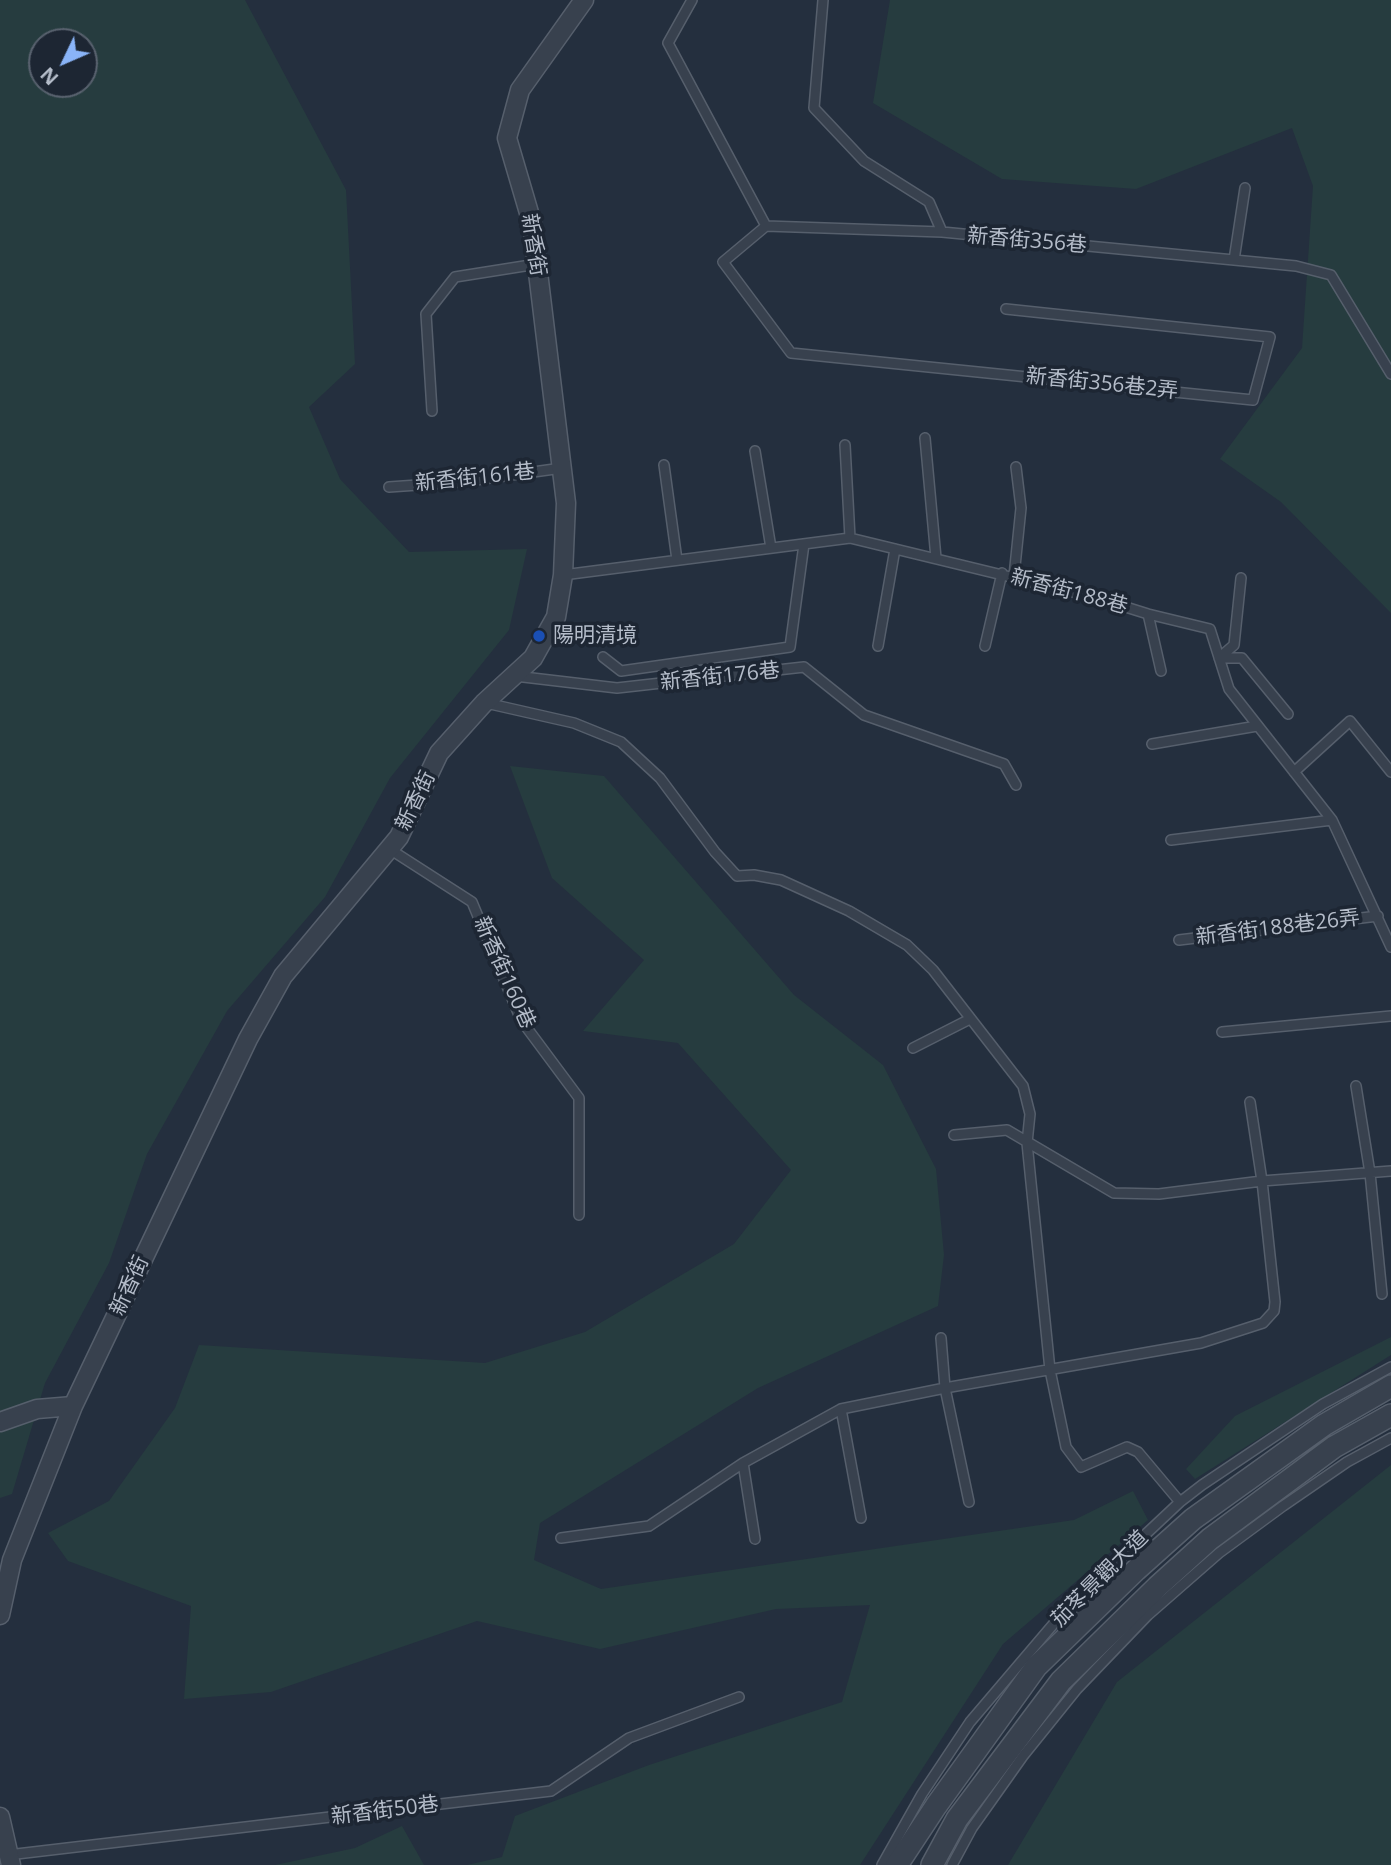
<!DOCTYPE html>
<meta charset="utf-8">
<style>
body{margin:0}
#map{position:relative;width:1391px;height:1865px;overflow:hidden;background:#242f3e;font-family:"Open Sans",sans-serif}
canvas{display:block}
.north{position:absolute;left:28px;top:28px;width:70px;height:70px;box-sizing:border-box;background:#1d2633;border:2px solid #59626f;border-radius:50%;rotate:226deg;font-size:19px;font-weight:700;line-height:28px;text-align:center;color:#b4bcc9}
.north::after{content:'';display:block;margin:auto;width:24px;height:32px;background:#8ab4f8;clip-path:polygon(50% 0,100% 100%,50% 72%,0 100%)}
</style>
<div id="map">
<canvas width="1391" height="1865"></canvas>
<div class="north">N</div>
</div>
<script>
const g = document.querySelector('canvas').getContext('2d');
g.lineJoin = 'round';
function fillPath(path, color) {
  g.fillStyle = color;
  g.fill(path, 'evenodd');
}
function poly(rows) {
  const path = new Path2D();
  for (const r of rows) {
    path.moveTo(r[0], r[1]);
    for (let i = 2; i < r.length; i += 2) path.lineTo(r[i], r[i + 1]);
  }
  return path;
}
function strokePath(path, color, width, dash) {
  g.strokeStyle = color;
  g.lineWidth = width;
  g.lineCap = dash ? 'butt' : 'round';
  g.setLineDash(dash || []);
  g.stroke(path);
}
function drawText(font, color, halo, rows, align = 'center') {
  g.font = font + ' "Open Sans","Noto Sans TC",sans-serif';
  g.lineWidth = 7;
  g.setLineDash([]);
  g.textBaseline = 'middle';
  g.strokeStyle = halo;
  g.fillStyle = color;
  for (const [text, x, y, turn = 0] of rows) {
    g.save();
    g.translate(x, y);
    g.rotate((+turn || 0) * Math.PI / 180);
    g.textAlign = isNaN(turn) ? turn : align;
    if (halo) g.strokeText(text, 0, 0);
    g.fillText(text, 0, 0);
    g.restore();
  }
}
const green = poly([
 [0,0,245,0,346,190,355,364,309,407,340,479,409,552,527,549,509,630,390,778,325,897,227,1011,147,1154,109,1263,45,1383,12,1494,0,1498],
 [42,42,84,42,84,84,42,84],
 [890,0,1391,0,1391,613,1281,502,1220,459,1302,348,1313,186,1292,128,1136,189,1002,179,873,103],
 [510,766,604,776,794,995,883,1065,936,1169,944,1255,938,1306,758,1388,540,1523,534,1560,601,1589,1074,1520,1133,1491,1148,1520,1003,1644,860,1865,467,1865,502,1857,515,1816,649,1765,842,1702,870,1605,776,1609,600,1649,477,1621,271,1692,184,1699,191,1606,68,1561,48,1533,109,1501,175,1408,199,1345,485,1363,585,1332,734,1244,791,1170,678,1043,583,1031,644,960,552,878],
 [1391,1337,1391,1355,1195,1479,1186,1469,1235,1416],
 [1391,1465,1391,1865,1008,1865,1117,1682],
 [402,1826,424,1865,275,1865,355,1848]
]);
const service = poly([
 [692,0,668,43,766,226],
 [823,0,814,108,864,161,929,202,942,232,1234,260,1245,188],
 [942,232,766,226,723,262,791,353,1253,400,1270,337,1006,309],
 [1234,260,1296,266,1331,275,1391,374],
 [432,411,426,314,455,277,537,264],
 [925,438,936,558],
 [845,445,850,538],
 [755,451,771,548],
 [664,465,677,560],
 [389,487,461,482,562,468],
 [563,575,850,538,1097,598,1148,614,1210,629,1229,689,1332,820,1391,947],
 [1014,576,1021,508,1016,467],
 [1148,614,1161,671],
 [878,646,895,549],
 [985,646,1002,573],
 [603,657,621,671,790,647,804,544],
 [1219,658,1242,658,1288,714],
 [1219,658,1234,645,1241,578],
 [515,676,617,688,804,667,864,715,1004,764,1016,785],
 [486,703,574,723,621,742,660,778,715,852,737,876,754,875,781,880,849,911,907,945,933,970,1023,1086,1030,1114,1027,1143,1050,1370,1066,1447,1081,1467,1127,1447,1138,1452,1180,1502],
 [1152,744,1257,726],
 [1294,772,1350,721,1391,772],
 [1171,840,1332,820],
 [388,848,472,902,521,1020,579,1098,579,1215],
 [1179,940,1378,916],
 [1222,1032,1391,1016],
 [913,1048,970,1019],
 [1356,1086,1370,1173,1382,1294],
 [954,1135,1007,1130,1114,1193,1159,1194,1262,1181,1391,1171],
 [941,1338,945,1388,969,1502],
 [841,1409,861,1518],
 [743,1463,755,1539],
 [561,1538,649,1526,743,1463,841,1409,945,1388,1201,1343,1263,1323,1274,1311,1275,1302,1262,1181,1250,1102],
 [8,1855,551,1791,629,1738,739,1697],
 [882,1865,922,1794,970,1722,1068,1607,1180,1502,1202,1485,1323,1404,1391,1367],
 [952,1865,972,1828,1023,1756,1077,1689,1148,1615,1219,1553,1283,1506,1347,1462,1391,1438]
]);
const minor = poly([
 [0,1422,37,1409,73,1406],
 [0,1615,12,1560,73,1406,248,1039,283,976,399,837,439,753,484,703,533,658,556,617,563,575,566,503,532,223,507,138,520,90,584,0],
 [0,1817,11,1865]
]);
const tertiary = poly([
 [897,1865,936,1806,1036,1667,1136,1570,1193,1519,1324,1425,1391,1386],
 [932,1865,957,1819,1061,1681,1157,1587,1210,1539,1334,1447,1391,1415]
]);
const markers = [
 [539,636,7,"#1a4fb4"]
];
const streetNames = [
 ["新香街356巷",1027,241,5],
 ["新香街",533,245,81],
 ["新香街356巷2弄",1102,384,6],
 ["新香街161巷",475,478,-6],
 ["新香街188巷",1069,592,15],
 ["新香街176巷",720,677,-6],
 ["新香街",416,801,-64],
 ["新香街188巷26弄",1278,928,-7],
 ["新香街160巷",504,973,66],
 ["新香街",130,1286,-65],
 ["茄苳景觀大道",1100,1579,-45],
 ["新香街50巷",385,1811,-7]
];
const poiNames = [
 ["陽明清境",553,636]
];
fillPath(green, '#263c3f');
strokePath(service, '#565f6c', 12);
strokePath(minor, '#565f6c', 21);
strokePath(tertiary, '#565f6c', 24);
strokePath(service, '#38414e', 9);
strokePath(minor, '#38414e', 18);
strokePath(tertiary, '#38414e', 21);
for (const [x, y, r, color] of markers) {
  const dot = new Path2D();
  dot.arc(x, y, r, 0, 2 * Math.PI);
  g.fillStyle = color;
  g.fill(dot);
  strokePath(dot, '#1d2633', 2.5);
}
drawText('21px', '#b4bcc9', '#1d2633', streetNames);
drawText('21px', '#b4bcc9', '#1d2633', poiNames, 'left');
</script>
